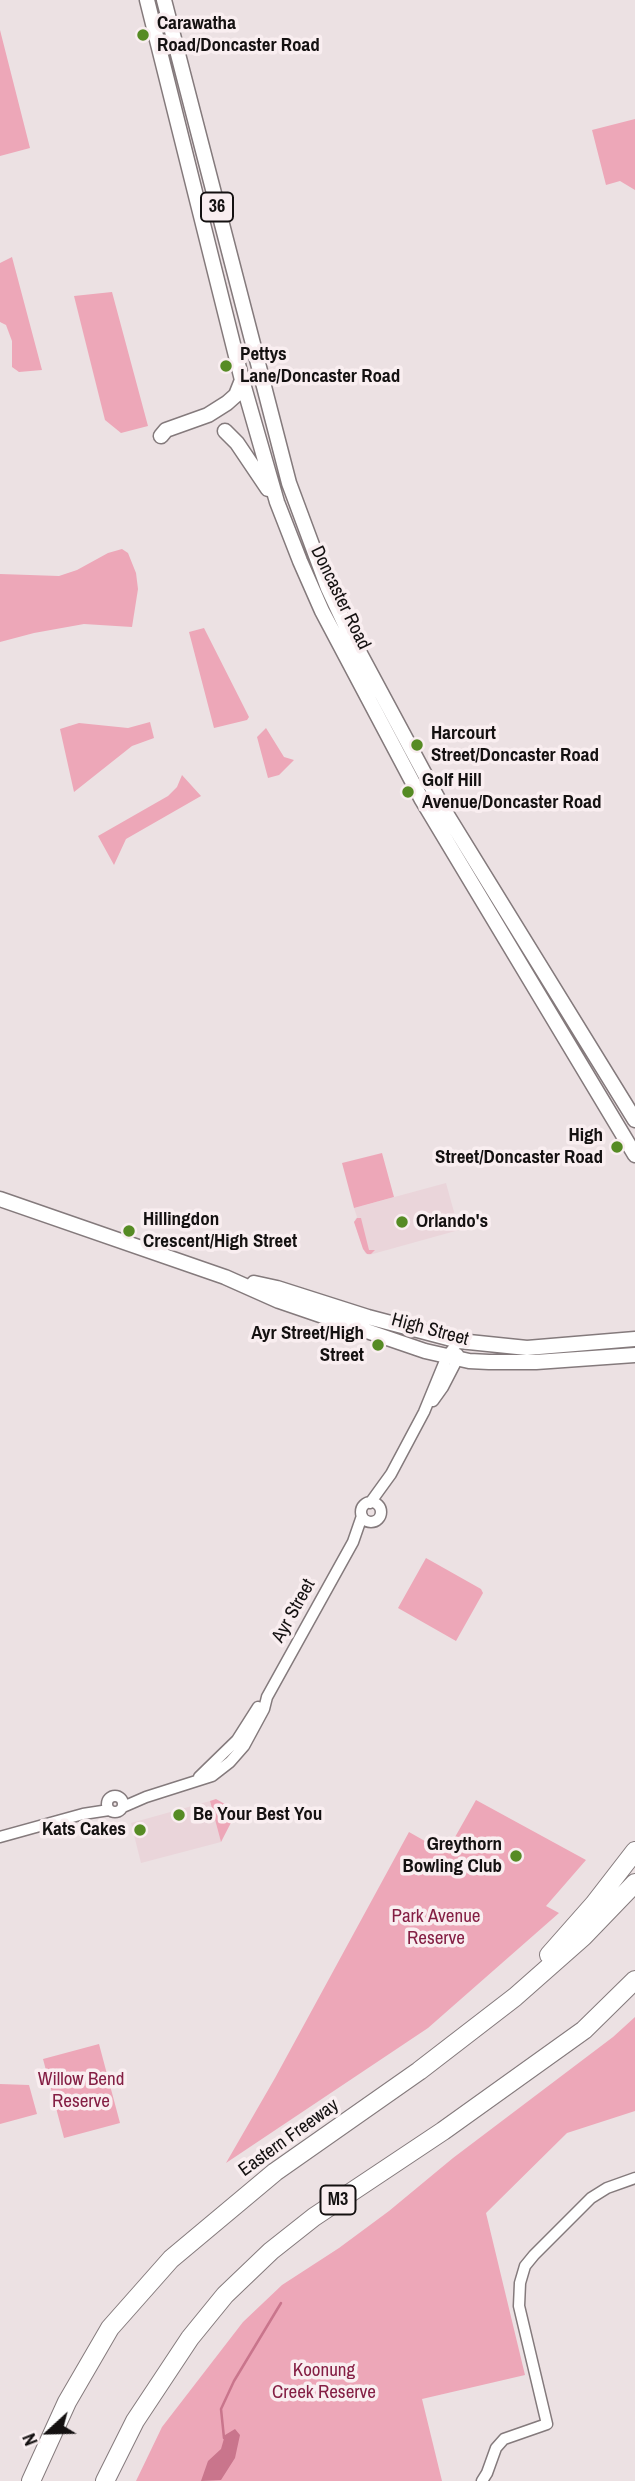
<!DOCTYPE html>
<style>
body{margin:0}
#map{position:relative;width:635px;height:2481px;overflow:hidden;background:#ece1e3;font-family:"Archivo Narrow",sans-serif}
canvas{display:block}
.north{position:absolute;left:14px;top:2397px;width:70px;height:70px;-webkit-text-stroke:5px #f9eef0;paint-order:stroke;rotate:248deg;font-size:19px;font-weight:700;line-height:28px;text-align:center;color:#141111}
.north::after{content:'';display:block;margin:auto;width:24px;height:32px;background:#141111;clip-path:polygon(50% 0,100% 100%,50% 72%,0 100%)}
</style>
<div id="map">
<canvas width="635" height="2481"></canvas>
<div class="north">N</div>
</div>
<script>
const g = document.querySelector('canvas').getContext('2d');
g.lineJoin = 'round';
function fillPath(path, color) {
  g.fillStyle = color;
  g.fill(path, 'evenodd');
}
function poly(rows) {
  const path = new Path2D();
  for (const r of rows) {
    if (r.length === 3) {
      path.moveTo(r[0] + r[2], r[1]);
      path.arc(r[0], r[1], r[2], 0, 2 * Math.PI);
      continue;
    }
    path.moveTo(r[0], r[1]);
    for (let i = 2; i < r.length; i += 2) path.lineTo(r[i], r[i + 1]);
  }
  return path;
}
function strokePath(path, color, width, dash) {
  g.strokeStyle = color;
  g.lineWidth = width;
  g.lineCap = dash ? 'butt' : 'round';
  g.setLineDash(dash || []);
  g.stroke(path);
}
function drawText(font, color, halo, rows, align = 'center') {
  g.font = font + ' "Archivo Narrow",sans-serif';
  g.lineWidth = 7;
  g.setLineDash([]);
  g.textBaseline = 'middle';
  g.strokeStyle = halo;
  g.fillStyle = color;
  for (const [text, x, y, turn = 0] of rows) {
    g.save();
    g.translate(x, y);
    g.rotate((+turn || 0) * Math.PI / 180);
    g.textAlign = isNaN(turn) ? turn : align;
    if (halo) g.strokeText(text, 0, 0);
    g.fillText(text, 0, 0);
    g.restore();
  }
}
const built = poly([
 [446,1183,459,1230,369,1255,365,1253,354,1222,357,1217,354,1208],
 [210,1801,221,1842,141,1863,131,1823]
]);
const green = poly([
 [0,30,30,148,0,156],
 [635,119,635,190,620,181,606,185,592,130],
 [12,257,42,370,19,372,12,367,12,341,6,325,0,322,0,263],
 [112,292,148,426,121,433,105,420,74,296],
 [122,549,128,553,136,573,138,589,132,627,84,624,34,633,0,642,0,574,59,576,77,570,108,553],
 [204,628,249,717,247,720,214,728,189,632],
 [150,722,154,738,132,746,74,792,60,729,79,723,128,728],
 [266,728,284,757,294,760,279,775,268,778,257,737],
 [182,775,201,796,126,839,114,865,98,836,168,796,177,787],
 [382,1153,394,1197,354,1208,342,1163],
 [357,1218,361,1218,369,1250,375,1250,371,1254,367,1254,363,1249,354,1222],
 [426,1558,481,1589,483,1593,456,1641,398,1608],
 [216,1799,237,1811,221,1842,210,1801],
 [476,1800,586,1860,546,1906,559,1913,428,2028,226,2163,275,2078,409,1832,446,1853],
 [635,2017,635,2111,567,2133,486,2213,525,2375,422,2399,442,2481,136,2481,162,2427,243,2322,282,2285,339,2248,389,2211,453,2158,613,2037],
 [99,2044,120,2123,64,2138,43,2059],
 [0,2084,29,2085,37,2114,0,2124]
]);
const water = poly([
 [235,2429,240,2435,235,2458,221,2480,201,2481,208,2461,221,2449,225,2435]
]);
const stream = poly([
 [224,2438,221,2409,234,2381,281,2303]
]);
const minor = poly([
 [433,1401,443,1387,458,1358,458,1354],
 [371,1512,10],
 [370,1503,391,1474,424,1412,447,1356,459,1341],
 [199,1777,237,1740,258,1707],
 [115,1804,8],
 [123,1807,146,1797,212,1776,230,1762,244,1746,264,1709,267,1697,353,1542,362,1516],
 [0,1837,83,1814,109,1810],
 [482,2481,487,2473,496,2448,504,2439,547,2424,519,2306,520,2283,525,2266,534,2255,591,2198,607,2188,635,2178]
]);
const major = poly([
 [147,0,242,380,277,502,300,561,322,611,422,800,635,1155],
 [164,0,289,483,328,588,349,633,444,810,635,1120],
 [225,431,237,443,268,489],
 [161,436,166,430,208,415,227,403,236,395,242,380],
 [0,1199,225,1277,279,1301,425,1351,469,1361,489,1362,536,1362,635,1355],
 [254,1283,277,1288,368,1317,459,1341,527,1348,635,1339]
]);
const highway = poly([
 [549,1955,594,1904,635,1851],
 [31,2481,67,2402,110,2328,171,2259,275,2172,419,2071,515,1997,583,1937,635,1883],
 [105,2481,135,2421,190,2338,225,2295,271,2251,314,2217,443,2131,584,2030,635,1980]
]);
const markers = [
 [143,35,7,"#568b24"],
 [226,366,7,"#568b24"],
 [417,745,7,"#568b24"],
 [408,792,7,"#568b24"],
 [617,1147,7,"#568b24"],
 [402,1222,7,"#568b24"],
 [129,1231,7,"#568b24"],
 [378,1345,7,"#568b24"],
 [179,1815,7,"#568b24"],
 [140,1830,7,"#568b24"],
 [516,1856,7,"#568b24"]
];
const shields = [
 [217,207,32],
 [338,2200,35]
];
const shieldNames = [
 ["36",217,207],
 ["M3",338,2200]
];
const poiNames = [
 ["Carawatha",157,24],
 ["Road/Doncaster Road",157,46],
 ["Pettys",240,355],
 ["Lane/Doncaster Road",240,377],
 ["Harcourt",431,734],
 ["Street/Doncaster Road",431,756],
 ["Golf Hill",422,781],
 ["Avenue/Doncaster Road",422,803],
 ["High",603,1136,"right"],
 ["Street/Doncaster Road",603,1158,"right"],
 ["Hillingdon",143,1220],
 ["Crescent/High Street",143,1242],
 ["Orlando's",416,1222],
 ["Ayr Street/High",364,1334,"right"],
 ["Street",364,1356,"right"],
 ["Be Your Best You",193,1815],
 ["Kats Cakes",126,1830,"right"],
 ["Greythorn",502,1845,"right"],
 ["Bowling Club",502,1867,"right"]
];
const streetNames = [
 ["Doncaster Road",340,598,64],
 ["High Street",430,1330,15],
 ["Ayr Street",294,1611,-61],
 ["Eastern Freeway",289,2138,-36]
];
const parkNames = [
 ["Park Avenue",436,1917],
 ["Reserve",436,1939],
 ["Willow Bend",81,2080],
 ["Reserve",81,2102],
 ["Koonung",324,2371],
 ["Creek Reserve",324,2393]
];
fillPath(built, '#ead5da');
fillPath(green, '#eda7b8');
fillPath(water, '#c9758c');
strokePath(stream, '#c9758c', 2.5);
strokePath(minor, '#847a7c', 13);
strokePath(major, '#847a7c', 17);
strokePath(highway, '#847a7c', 20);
strokePath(minor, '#fff', 10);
strokePath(major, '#fff', 14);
strokePath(highway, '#fff', 18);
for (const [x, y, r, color] of markers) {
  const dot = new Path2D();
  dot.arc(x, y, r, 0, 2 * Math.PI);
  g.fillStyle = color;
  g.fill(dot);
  strokePath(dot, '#f9eef0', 2.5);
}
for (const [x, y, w] of shields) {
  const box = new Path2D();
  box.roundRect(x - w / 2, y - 14.5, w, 29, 5);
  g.fillStyle = '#f9eef0';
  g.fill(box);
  strokePath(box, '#141111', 2);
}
drawText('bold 18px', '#141111', null, shieldNames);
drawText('bold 19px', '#141111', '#f9eef0', poiNames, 'left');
drawText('19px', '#141111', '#f9eef0', streetNames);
drawText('19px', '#841f44', '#f9eef0', parkNames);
</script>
